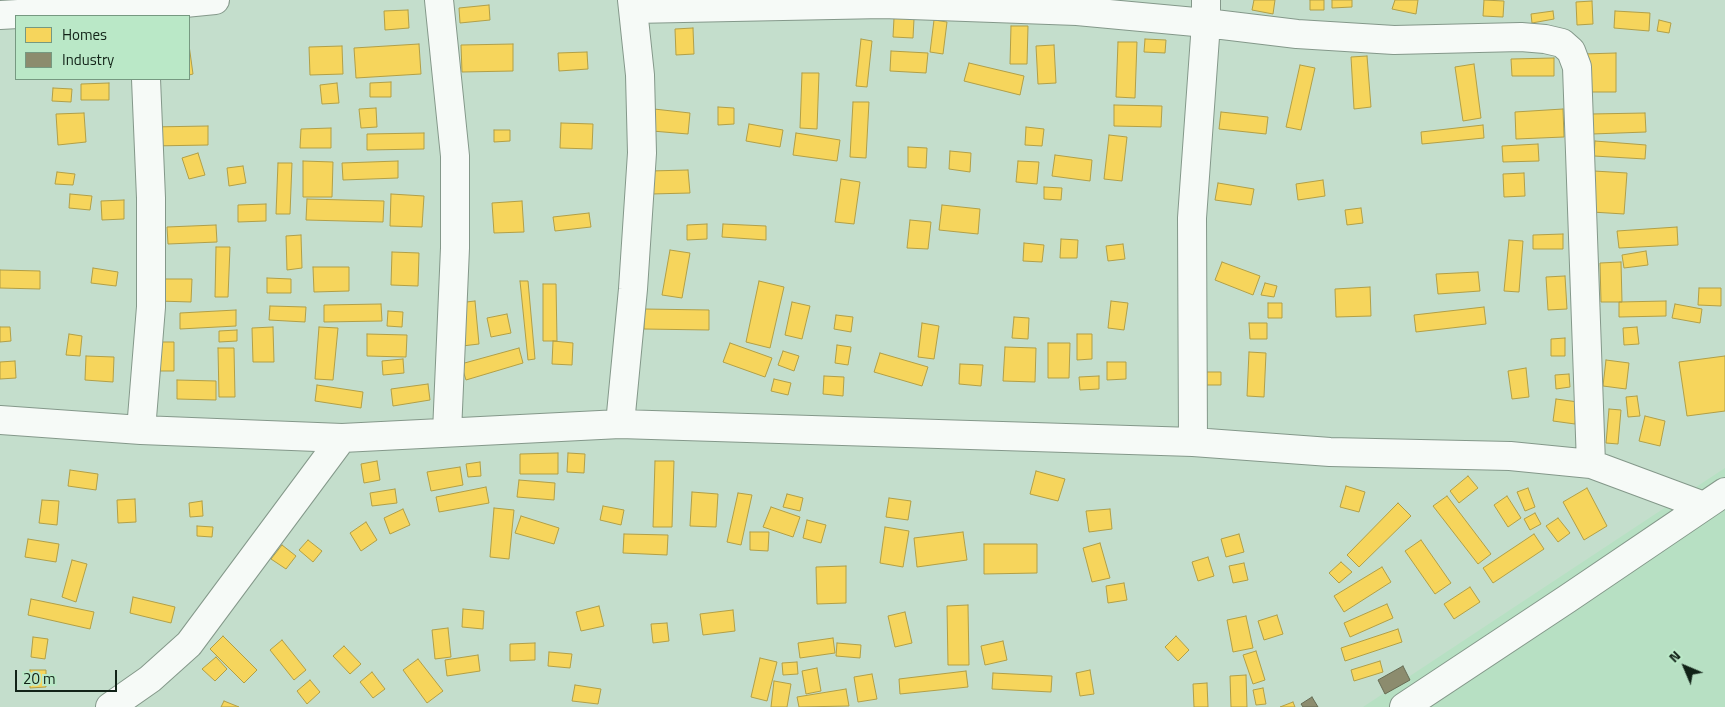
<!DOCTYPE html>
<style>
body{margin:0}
#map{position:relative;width:1725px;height:707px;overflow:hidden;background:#c4decc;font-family:"Titillium Web",sans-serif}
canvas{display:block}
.legend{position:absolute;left:15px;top:15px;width:175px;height:65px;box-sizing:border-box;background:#bae8c7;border:1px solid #769981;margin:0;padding:6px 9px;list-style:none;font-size:15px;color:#112217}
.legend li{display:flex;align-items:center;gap:10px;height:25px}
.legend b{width:25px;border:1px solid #769981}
.north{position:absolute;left:1660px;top:642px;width:50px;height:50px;-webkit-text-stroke:4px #bae8c7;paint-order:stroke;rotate:315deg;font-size:14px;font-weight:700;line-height:20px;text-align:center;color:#112217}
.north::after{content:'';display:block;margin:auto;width:18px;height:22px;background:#112217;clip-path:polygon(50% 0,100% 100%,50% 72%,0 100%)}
.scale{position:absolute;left:15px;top:670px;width:102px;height:22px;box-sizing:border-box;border:2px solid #112217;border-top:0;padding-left:6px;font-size:15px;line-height:18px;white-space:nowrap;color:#112217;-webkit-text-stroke:4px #bae8c7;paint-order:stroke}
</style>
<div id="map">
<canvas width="1725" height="707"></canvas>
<ul class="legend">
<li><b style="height:14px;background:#f6d55c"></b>Homes</li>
<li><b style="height:14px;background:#8c8c6e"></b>Industry</li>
</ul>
<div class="north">N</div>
<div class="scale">20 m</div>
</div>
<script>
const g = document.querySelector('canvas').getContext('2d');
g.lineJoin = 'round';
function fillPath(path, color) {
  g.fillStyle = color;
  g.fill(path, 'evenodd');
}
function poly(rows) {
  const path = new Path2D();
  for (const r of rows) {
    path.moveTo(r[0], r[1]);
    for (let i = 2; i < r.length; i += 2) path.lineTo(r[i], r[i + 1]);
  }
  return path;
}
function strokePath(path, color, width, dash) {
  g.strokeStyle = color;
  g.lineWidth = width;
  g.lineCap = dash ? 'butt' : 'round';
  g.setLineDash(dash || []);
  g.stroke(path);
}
const built = poly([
 [1725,468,1725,707,1363,707]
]);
const homes = poly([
 [1254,0,1275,0,1273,14,1252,10,1254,0],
 [1310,0,1324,0,1324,10,1310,10,1310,0],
 [1332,0,1352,0,1352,7,1332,8,1332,0],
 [1395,0,1418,0,1416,14,1392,9,1395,0],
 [1484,0,1504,1,1503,17,1483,16,1484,0],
 [1592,1,1593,24,1577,25,1576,2,1592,1],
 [489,5,490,20,460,23,459,8,489,5],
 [408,10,409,28,385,30,384,11,408,10],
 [1553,11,1554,19,1532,23,1531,14,1553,11],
 [1615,11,1650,13,1649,31,1614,28,1615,11],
 [894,18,914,19,913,38,893,37,894,18],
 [934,20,947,22,943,54,930,52,934,20],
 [1659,20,1671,23,1669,33,1657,31,1659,20],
 [1011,26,1028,26,1027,64,1010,64,1011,26],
 [693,28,694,54,676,55,675,29,693,28],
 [861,39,872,41,867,87,856,86,861,39],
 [1145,39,1166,40,1165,53,1144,52,1145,39],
 [1118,42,1137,42,1135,98,1116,97,1118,42],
 [419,44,421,74,356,78,354,48,419,44],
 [513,44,513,71,462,72,461,45,513,44],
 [189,45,193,74,189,75,189,45],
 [1054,45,1056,83,1038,84,1036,46,1054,45],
 [342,46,343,74,310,75,309,47,342,46],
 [891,51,928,53,926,73,890,71,891,51],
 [587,52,588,69,559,71,558,53,587,52],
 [1616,53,1616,92,1584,92,1583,54,1616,53],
 [1367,56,1371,107,1354,109,1351,57,1367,56],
 [1554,58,1554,76,1512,76,1511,59,1554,58],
 [969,63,1024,76,1020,95,964,81,969,63],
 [1474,64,1481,118,1463,121,1455,67,1474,64],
 [1300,65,1315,68,1301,130,1286,127,1300,65],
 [802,73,819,73,817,129,800,128,802,73],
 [391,82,391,97,370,97,370,83,391,82],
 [109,83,109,100,81,100,81,84,109,83],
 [337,83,339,103,322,104,320,85,337,83],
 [53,88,72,89,71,102,52,101,53,88],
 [853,102,869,102,866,158,850,157,853,102],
 [1114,105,1162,106,1161,127,1114,126,1114,105],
 [718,107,734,108,734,124,718,125,718,107],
 [376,108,377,127,361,128,359,109,376,108],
 [654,109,690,113,688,134,652,131,654,109],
 [1563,109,1564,137,1516,139,1515,112,1563,109],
 [1221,112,1268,117,1266,134,1219,129,1221,112],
 [84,113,86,142,58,145,56,114,84,113],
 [1645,113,1646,132,1592,134,1591,114,1645,113],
 [561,123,593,124,592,149,560,148,561,123],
 [749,124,783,130,780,147,746,141,749,124],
 [1483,125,1484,138,1422,144,1421,132,1483,125],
 [208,126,208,145,151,146,151,127,208,126],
 [1026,127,1044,129,1042,146,1025,145,1026,127],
 [331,128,331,148,300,148,301,129,331,128],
 [494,130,510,130,510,141,494,142,494,130],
 [424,133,424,149,367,150,367,134,424,133],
 [796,133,840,140,837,161,793,155,796,133],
 [1109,135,1127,137,1122,181,1104,179,1109,135],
 [1595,141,1646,145,1645,159,1594,156,1595,141],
 [1538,144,1539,161,1503,162,1502,146,1538,144],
 [908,147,927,148,926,168,908,167,908,147],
 [950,151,971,153,970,172,949,169,950,151],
 [198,153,205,175,189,179,182,158,198,153],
 [1055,155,1092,160,1090,181,1052,176,1055,155],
 [303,161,333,162,332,197,303,197,303,161],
 [398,161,398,178,343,180,342,163,398,161],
 [1018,161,1039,162,1037,184,1016,182,1018,161],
 [278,163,292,163,290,214,276,214,278,163],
 [243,166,246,183,229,186,227,168,243,166],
 [688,170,690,193,651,194,650,171,688,170],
 [1594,171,1627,173,1624,214,1592,212,1594,171],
 [57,172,75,174,73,185,55,184,57,172],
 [1524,173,1525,196,1504,197,1503,174,1524,173],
 [841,179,860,182,854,224,835,222,841,179],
 [1323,180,1325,196,1298,200,1296,184,1323,180],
 [1218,183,1254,189,1251,205,1215,200,1218,183],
 [1044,187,1062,188,1061,200,1044,199,1044,187],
 [70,194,92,196,90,210,69,208,70,194],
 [391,194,424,196,422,227,390,226,391,194],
 [307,199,384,201,383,222,306,220,307,199],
 [124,200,124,219,102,220,101,201,124,200],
 [522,201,524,232,494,233,492,203,522,201],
 [266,204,266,221,238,222,238,205,266,204],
 [942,205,980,209,978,234,939,230,942,205],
 [1361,208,1363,223,1347,225,1345,210,1361,208],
 [589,213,591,227,555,231,553,217,589,213],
 [910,220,931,222,928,249,907,248,910,220],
 [707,224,707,239,687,240,687,225,707,224],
 [723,224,766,226,766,240,722,237,723,224],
 [216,225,217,242,168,244,167,227,216,225],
 [1677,227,1678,245,1619,248,1617,231,1677,227],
 [1563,234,1563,249,1533,249,1533,235,1563,234],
 [301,235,302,268,287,270,286,236,301,235],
 [1061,239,1078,240,1077,258,1060,258,1061,239],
 [1509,240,1523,241,1519,292,1504,291,1509,240],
 [1024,243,1044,245,1042,262,1023,261,1024,243],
 [1123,244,1125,259,1108,261,1106,246,1123,244],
 [216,247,230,247,228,297,215,297,216,247],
 [670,250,690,253,682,298,662,295,670,250],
 [1646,251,1648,265,1624,268,1622,255,1646,251],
 [392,252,419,253,418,286,391,285,392,252],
 [1222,262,1260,276,1253,295,1215,280,1222,262],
 [1621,262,1622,302,1601,302,1600,263,1621,262],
 [313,267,349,267,349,291,314,292,313,267],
 [93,268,118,272,116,286,91,283,93,268],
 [0,270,40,271,40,289,0,288,0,270],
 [1478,272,1480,291,1438,294,1436,274,1478,272],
 [1565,276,1567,309,1548,310,1546,277,1565,276],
 [267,278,291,279,291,293,267,293,267,278],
 [159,279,192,279,191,302,158,301,159,279],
 [520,281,528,281,535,359,528,360,520,281],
 [759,281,784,287,770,348,746,342,759,281],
 [1265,283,1277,286,1274,297,1261,295,1265,283],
 [543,284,556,284,557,341,543,341,543,284],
 [1370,287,1371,316,1336,317,1335,289,1370,287],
 [1699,288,1721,288,1721,306,1698,305,1699,288],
 [475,301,479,344,462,346,458,303,475,301],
 [1111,301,1128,303,1124,330,1108,328,1111,301],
 [1666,301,1666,316,1619,317,1619,302,1666,301],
 [792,302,810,306,802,339,785,335,792,302],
 [1268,303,1282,303,1282,318,1268,318,1268,303],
 [381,304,382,321,324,322,324,305,381,304],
 [1675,304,1702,309,1700,323,1672,318,1675,304],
 [270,306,306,307,305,322,269,320,270,306],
 [1484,307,1486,324,1416,332,1414,315,1484,307],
 [644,309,709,310,709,330,644,329,644,309],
 [236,310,236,326,180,329,180,313,236,310],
 [388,311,403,312,402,327,387,326,388,311],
 [507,314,511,333,491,337,487,318,507,314],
 [836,315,853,317,851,332,834,329,836,315],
 [1014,317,1029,318,1028,339,1012,338,1014,317],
 [922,323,939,326,934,359,918,357,922,323],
 [1249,323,1267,323,1267,339,1250,339,1249,323],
 [0,327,10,327,11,341,0,342,0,327],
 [273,327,274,362,253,362,252,328,273,327],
 [319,327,338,328,333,380,315,379,319,327],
 [1637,327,1639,344,1624,345,1623,328,1637,327],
 [237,330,237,341,219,342,219,331,237,330],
 [69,334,82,336,80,356,66,355,69,334],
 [367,334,407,335,406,357,367,356,367,334],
 [1077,334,1092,334,1092,359,1077,360,1077,334],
 [1565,338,1565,356,1551,356,1551,339,1565,338],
 [553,341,573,343,572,365,552,364,553,341],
 [153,342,174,342,174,371,152,371,153,342],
 [730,343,772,358,765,377,723,362,730,343],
 [1048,343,1070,343,1069,378,1048,378,1048,343],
 [837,345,851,347,848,365,835,363,837,345],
 [1005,347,1036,348,1035,382,1003,381,1005,347],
 [218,348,234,348,235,397,219,397,218,348],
 [519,348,523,363,466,380,461,364,519,348],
 [783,351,799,356,794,371,778,365,783,351],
 [1249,352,1266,353,1264,397,1247,396,1249,352],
 [880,353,928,367,922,386,874,372,880,353],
 [86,356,114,357,113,382,85,380,86,356],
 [1725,356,1725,411,1687,416,1679,362,1725,356],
 [403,359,404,373,383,375,382,361,403,359],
 [1606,360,1629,363,1626,389,1603,386,1606,360],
 [15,361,16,378,0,379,0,362,15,361],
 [1107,362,1126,362,1126,379,1107,380,1107,362],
 [960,364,983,365,981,386,959,384,960,364],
 [1526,368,1529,397,1512,399,1508,371,1526,368],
 [1196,372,1221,372,1221,385,1197,385,1196,372],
 [1569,374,1570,387,1556,389,1555,375,1569,374],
 [824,376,844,377,843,396,823,394,824,376],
 [1099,376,1099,389,1080,390,1079,377,1099,376],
 [774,379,791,383,788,395,771,391,774,379],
 [177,380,216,381,216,400,177,399,177,380],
 [428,384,430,400,393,406,391,389,428,384],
 [317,385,363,392,361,408,315,401,317,385],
 [1637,396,1640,416,1628,417,1626,397,1637,396],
 [1556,399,1578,402,1575,424,1553,421,1556,399],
 [1609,409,1621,410,1618,444,1606,443,1609,409],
 [1645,416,1665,421,1660,446,1639,441,1645,416],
 [558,453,558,474,520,474,520,454,558,453],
 [568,453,585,454,584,473,567,472,568,453],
 [377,461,380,480,364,483,361,464,377,461],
 [655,461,674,461,672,527,653,527,655,461],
 [480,462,481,476,468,477,466,464,480,462],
 [460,467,463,485,431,491,427,472,460,467],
 [70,470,98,474,96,490,68,486,70,470],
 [1036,471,1065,479,1058,501,1030,494,1036,471],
 [1468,476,1478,488,1459,503,1450,491,1468,476],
 [519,480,555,483,554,500,517,497,519,480],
 [1346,486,1365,492,1359,512,1340,507,1346,486],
 [486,487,489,503,439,512,436,497,486,487],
 [1528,488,1535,507,1525,511,1517,492,1528,488],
 [1587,488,1607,526,1584,540,1563,502,1587,488],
 [395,489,397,503,372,506,370,493,395,489],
 [692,492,718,494,716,527,690,526,692,492],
 [738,493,752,495,741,545,727,542,738,493],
 [787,494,803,498,800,511,783,507,787,494],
 [1447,496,1491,554,1478,564,1433,506,1447,496],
 [1507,496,1521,518,1508,527,1494,505,1507,496],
 [889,498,911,501,908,520,886,517,889,498],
 [135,499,136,522,118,523,117,500,135,499],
 [42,500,59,501,57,525,39,523,42,500],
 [202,501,203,516,190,517,189,503,202,501],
 [1398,503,1411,516,1359,567,1347,555,1398,503],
 [603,506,624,510,621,525,600,520,603,506],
 [771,507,800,517,793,537,763,527,771,507],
 [494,508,514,510,509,559,490,557,494,508],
 [403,509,410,525,390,534,384,518,403,509],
 [1110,509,1112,529,1089,532,1086,511,1110,509],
 [1535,513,1541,524,1530,530,1524,519,1535,513],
 [521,516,559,528,554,544,515,533,521,516],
 [1558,518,1570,533,1558,542,1546,526,1558,518],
 [807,520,826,525,821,543,803,538,807,520],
 [366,522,377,540,361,551,350,533,366,522],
 [197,526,213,527,212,537,197,536,197,526],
 [885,527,909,531,903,567,880,563,885,527],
 [750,532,769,532,768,551,750,550,750,532],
 [963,532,967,560,917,567,914,538,963,532],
 [624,534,668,535,667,555,623,553,624,534],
 [1239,534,1244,552,1226,557,1221,539,1239,534],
 [1534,534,1544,549,1493,583,1483,568,1534,534],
 [28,539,59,544,56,562,25,557,28,539],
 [308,540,322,551,313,562,299,550,308,540],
 [1421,540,1451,583,1435,594,1405,551,1421,540],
 [1100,543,1110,578,1092,582,1083,548,1100,543],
 [984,544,1037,544,1037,573,984,574,984,544],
 [282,545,296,556,286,569,271,559,282,545],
 [1208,557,1214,576,1198,581,1192,562,1208,557],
 [72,560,87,564,76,602,62,597,72,560],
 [1341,562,1352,572,1339,583,1329,573,1341,562],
 [1244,563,1248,580,1233,583,1229,566,1244,563],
 [846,566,846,603,817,604,816,567,846,566],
 [1382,567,1391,582,1344,612,1334,596,1382,567],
 [1124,583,1127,600,1108,603,1106,586,1124,583],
 [1470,587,1480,602,1454,619,1444,604,1470,587],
 [133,597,175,607,171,623,130,613,133,597],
 [31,599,94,612,90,629,28,615,31,599],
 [1387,604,1393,618,1350,637,1344,623,1387,604],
 [968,605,969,665,948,665,947,606,968,605],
 [599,606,604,626,581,631,576,612,599,606],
 [463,609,484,611,483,629,462,627,463,609],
 [733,610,735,631,703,635,700,614,733,610],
 [905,612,912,643,895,647,888,616,905,612],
 [1277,615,1283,634,1264,640,1258,621,1277,615],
 [1246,616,1253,648,1233,652,1227,620,1246,616],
 [667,623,669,641,653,643,651,624,667,623],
 [448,628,451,657,435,659,432,630,448,628],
 [1398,629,1402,642,1345,661,1341,648,1398,629],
 [223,636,257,670,244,683,210,649,223,636],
 [1176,636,1189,650,1178,661,1165,647,1176,636],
 [33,637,48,639,45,659,31,657,33,637],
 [833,638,835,653,800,658,798,643,833,638],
 [282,640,306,670,294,680,270,650,282,640],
 [1003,641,1007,660,985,665,981,646,1003,641],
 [535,643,535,660,510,661,510,644,535,643],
 [837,643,861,645,860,658,836,656,837,643],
 [344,646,361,664,350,674,333,656,344,646],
 [1256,651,1265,680,1253,684,1243,655,1256,651],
 [549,652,572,654,570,668,548,666,549,652],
 [478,655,480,671,447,676,445,660,478,655],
 [216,657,227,669,215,681,202,669,216,657],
 [760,658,777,662,767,701,751,697,760,658],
 [418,659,443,691,427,703,403,670,418,659],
 [1380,661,1383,672,1354,681,1351,670,1380,661],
 [797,662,798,674,783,675,782,663,797,662],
 [817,668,821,691,806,694,802,671,817,668],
 [30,670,46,670,46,687,30,688,30,670],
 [1090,670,1094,694,1080,696,1076,673,1090,670],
 [966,671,968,687,900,694,899,679,966,671],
 [372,672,385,689,373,698,360,682,372,672],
 [993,673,1052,676,1051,692,992,689,993,673],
 [872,674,877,699,858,702,854,677,872,674],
 [1246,675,1247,707,1231,707,1230,676,1246,675],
 [310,680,320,692,307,704,297,691,310,680],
 [774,681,791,684,787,707,771,707,774,681],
 [1207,683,1208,707,1194,707,1193,684,1207,683],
 [575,685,601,689,598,704,572,701,575,685],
 [1263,688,1266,704,1256,705,1253,690,1263,688],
 [846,689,849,706,799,707,797,697,846,689],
 [224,701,239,707,221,707,224,701],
 [1293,702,1295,707,1280,707,1293,702]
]);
const industry = poly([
 [1403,666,1410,680,1385,694,1378,680,1403,666],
 [1312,697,1318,707,1303,707,1301,704,1312,697]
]);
const minor = poly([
 [439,0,455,156,455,248,447,432],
 [633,9,883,4,1077,11,1206,23,1297,34,1394,40,1521,37,1545,39,1562,43,1571,51,1577,67,1591,464],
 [0,15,144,7,215,0],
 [0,420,141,430,342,438,620,424,1193,442,1330,452,1510,456,1591,464,1704,506],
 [620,424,633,289,642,153,640,75,632,0],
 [141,430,151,307,151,198,146,79],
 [1193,442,1192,218,1206,23,1206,0],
 [110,707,150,679,189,644,342,438],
 [1404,707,1567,599,1725,492]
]);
fillPath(built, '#b7e0c3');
fillPath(homes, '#f6d55c');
strokePath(homes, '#b19f47', 1);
fillPath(industry, '#8c8c6e');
strokePath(industry, '#676c54', 1);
strokePath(minor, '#84988a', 30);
strokePath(minor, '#f6faf7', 28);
</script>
